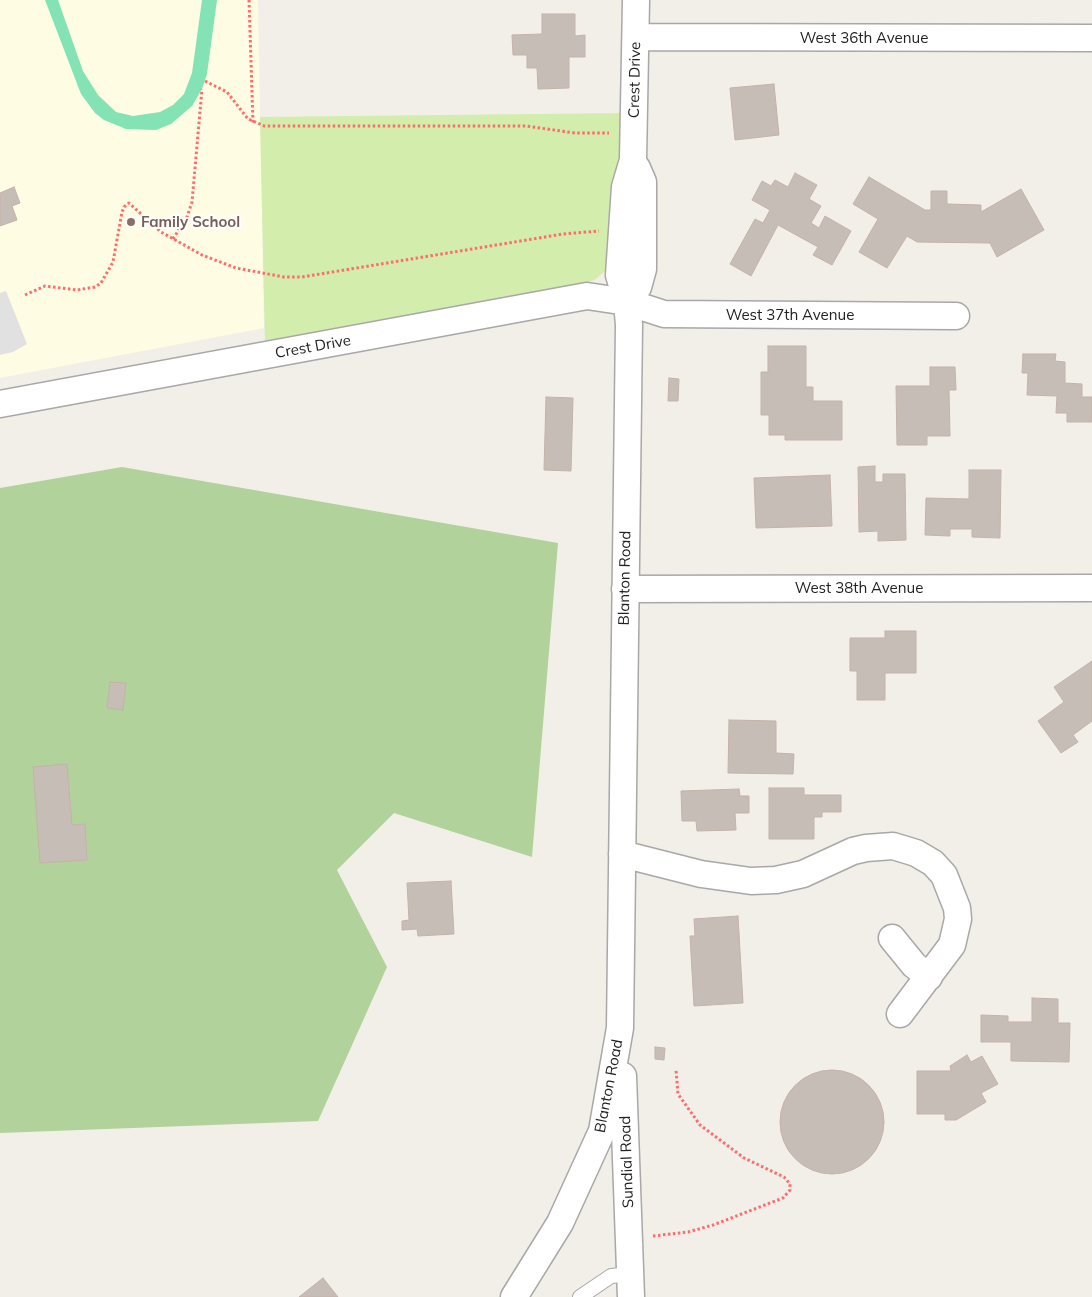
<!DOCTYPE html>
<style>
body{margin:0}
canvas{display:block;background:#f2eee8}
</style>
<canvas width="1092" height="1297"></canvas>
<script>
const g = document.querySelector('canvas').getContext('2d');
g.lineJoin = 'round';
function fillPath(path, color) {
  g.fillStyle = color;
  g.fill(path, 'evenodd');
}
function poly(rows) {
  const path = new Path2D();
  for (const r of rows) {
    if (r.length === 3) {
      path.moveTo(r[0] + r[2], r[1]);
      path.arc(r[0], r[1], r[2], 0, 2 * Math.PI);
      continue;
    }
    path.moveTo(r[0], r[1]);
    for (let i = 2; i < r.length; i += 2) path.lineTo(r[i], r[i + 1]);
  }
  return path;
}
function strokePath(path, color, width, dash) {
  g.strokeStyle = color;
  g.lineWidth = width;
  g.lineCap = dash ? 'butt' : 'round';
  g.setLineDash(dash || []);
  g.stroke(path);
}
function drawText(font, color, halo, rows, align = 'center') {
  g.font = font + ' Mulish,sans-serif';
  g.lineWidth = 4;
  g.setLineDash([]);
  g.textBaseline = 'middle';
  g.strokeStyle = halo;
  g.fillStyle = color;
  for (const [text, x, y, turn = 0] of rows) {
    g.save();
    g.translate(x, y);
    g.rotate((+turn || 0) * Math.PI / 180);
    g.textAlign = isNaN(turn) ? turn : align;
    if (halo) g.strokeText(text, 0, 0);
    g.fillText(text, 0, 0);
    g.restore();
  }
}
const education = poly([
 [0,0,258,0,264,328,0,378]
]);
const grass = poly([
 [626,113,606,270,596,279,582,285,265,344,260,117]
]);
const forest = poly([
 [122,467,558,543,532,857,394,813,337,870,387,967,318,1121,0,1133,0,488]
]);
const pitch = poly([
 [45,0,58,0,83,71,98,95,116,112,133,116,160,112,173,105,184,94,192,73,202,0,217,0,207,74,202,89,192,106,171,124,156,130,126,129,104,120,95,113,81,94]
]);
const parking = poly([
 [6,291,27,344,13,352,0,355,0,293]
]);
const building = poly([
 [542,14,575,14,575,36,585,35,585,57,569,57,569,88,538,89,537,68,527,68,527,55,513,55,512,35,542,34,542,14],
 [774,84,779,135,735,140,730,88,774,84],
 [795,173,817,185,809,199,821,206,811,223,819,228,825,216,851,231,832,265,813,255,818,247,778,225,751,276,730,264,755,219,763,223,770,210,752,200,762,181,771,186,775,180,788,187,795,173],
 [869,177,925,210,931,210,931,191,947,191,947,204,981,205,981,212,1021,189,1044,230,997,257,990,243,917,242,907,236,887,268,859,252,878,219,853,204,869,177],
 [14,187,20,203,12,206,17,220,0,226,0,193,14,187],
 [768,346,806,346,806,387,813,387,813,401,842,401,842,440,785,440,785,435,769,435,769,415,761,415,761,372,768,372,768,346],
 [1023,354,1056,354,1055,361,1065,362,1065,383,1082,384,1082,397,1092,397,1092,422,1067,422,1067,413,1056,413,1057,396,1027,395,1028,373,1022,373,1023,354],
 [930,367,955,367,956,390,949,390,950,436,927,436,927,445,897,445,896,386,930,386,930,367],
 [669,378,679,379,678,401,668,401,669,378],
 [546,397,573,398,571,471,544,470,546,397],
 [875,466,875,482,883,482,883,474,905,474,906,540,878,541,878,531,859,532,858,467,875,466],
 [969,470,1001,470,1000,538,972,537,972,529,950,529,950,536,925,535,926,498,969,499,969,470],
 [830,475,832,526,756,528,754,478,830,475],
 [885,631,916,631,916,673,885,673,885,700,857,700,857,671,850,671,850,638,885,638,885,631],
 [1092,661,1092,721,1073,735,1078,742,1061,753,1038,721,1064,702,1054,687,1092,661],
 [110,682,126,683,123,710,107,708,110,682],
 [729,720,776,721,776,753,794,754,793,774,728,773,729,720],
 [67,764,72,825,85,824,87,860,40,863,33,767,67,764],
 [769,788,804,788,804,795,841,795,841,812,822,812,822,817,814,817,814,839,769,839,769,788],
 [739,789,740,796,749,796,749,813,735,813,736,830,697,831,696,821,682,821,681,791,739,789],
 [451,881,454,934,418,936,417,929,402,930,402,921,409,920,407,883,451,881],
 [738,916,743,1003,694,1006,690,936,695,936,694,919,738,916],
 [1032,998,1058,999,1058,1023,1070,1023,1069,1062,1011,1061,1011,1042,981,1042,981,1015,1008,1016,1008,1022,1032,1022,1032,998],
 [655,1047,665,1048,664,1060,655,1059,655,1047],
 [967,1055,971,1062,982,1056,998,1084,981,1093,986,1102,956,1120,945,1120,945,1114,917,1114,917,1071,951,1071,950,1066,967,1055],
 [832,1122,52],
 [323,1278,338,1297,299,1297,323,1278]
]);
const path = poly([
 [249,0,253,123],
 [205,81,227,92,248,119,264,126,526,126,575,133,609,133],
 [173,239,187,217,192,202,202,89],
 [25,295,45,286,77,290,95,287,101,283,113,262,122,212,124,207,129,203,161,232,202,255,236,268,284,277,302,277,563,234,599,231],
 [653,1236,688,1232,713,1225,783,1198,790,1190,790,1184,784,1177,744,1158,700,1125,678,1094,676,1070]
]);
const lane = poly([
 [580,1297,611,1276,631,1274]
]);
const street = poly([
 [636,37,1092,38],
 [627,302,638,287,643,269,643,182,637,168],
 [0,404,587,296,627,302,664,314,956,316],
 [625,589,1092,588],
 [622,854,701,874,751,881,776,880,803,874,853,851,866,848,893,846,916,853,933,863,944,875,957,908,958,919,952,945,900,1014],
 [892,938,914,965,929,977],
 [623,1076,631,1297],
 [514,1297,560,1223,602,1131,620,1028,629,325,627,302,619,275,625,187,633,160,636,0]
]);
const markers = [
 [131,222,5,"#8d6e63"]
];
const streetNames = [
 ["West 36th Avenue",864,38],
 ["Crest Drive",635,80,-89],
 ["West 37th Avenue",790,315],
 ["Crest Drive",313,347,-10],
 ["Blanton Road",625,578,-89],
 ["West 38th Avenue",859,588],
 ["Blanton Road",609,1086,-79],
 ["Sundial Road",627,1162,-92]
];
const educationNames = [
 ["Family School",141,222]
];
fillPath(education, '#fffce4');
fillPath(grass, '#d3edad');
fillPath(forest, '#b1d39b');
fillPath(pitch, '#83e3b4');
fillPath(parking, '#e1e1e1');
fillPath(building, '#c7bdb7');
strokePath(building, '#c5b2a9', 1);
strokePath(lane, '#a8a8a8', 16);
strokePath(street, '#a8a8a8', 29);
strokePath(path, '#ff6c6c', 3, [2.5, 2.5]);
strokePath(lane, '#fff', 14);
strokePath(street, '#fff', 26);
for (const [x, y, r, color] of markers) {
  const dot = new Path2D();
  dot.arc(x, y, r, 0, 2 * Math.PI);
  g.fillStyle = color;
  g.fill(dot);
  strokePath(dot, '#fff', 2);
}
drawText('15px', '#212121', '#fff', streetNames);
drawText('bold 15px', '#785e54', '#fff', educationNames, 'left');
</script>
